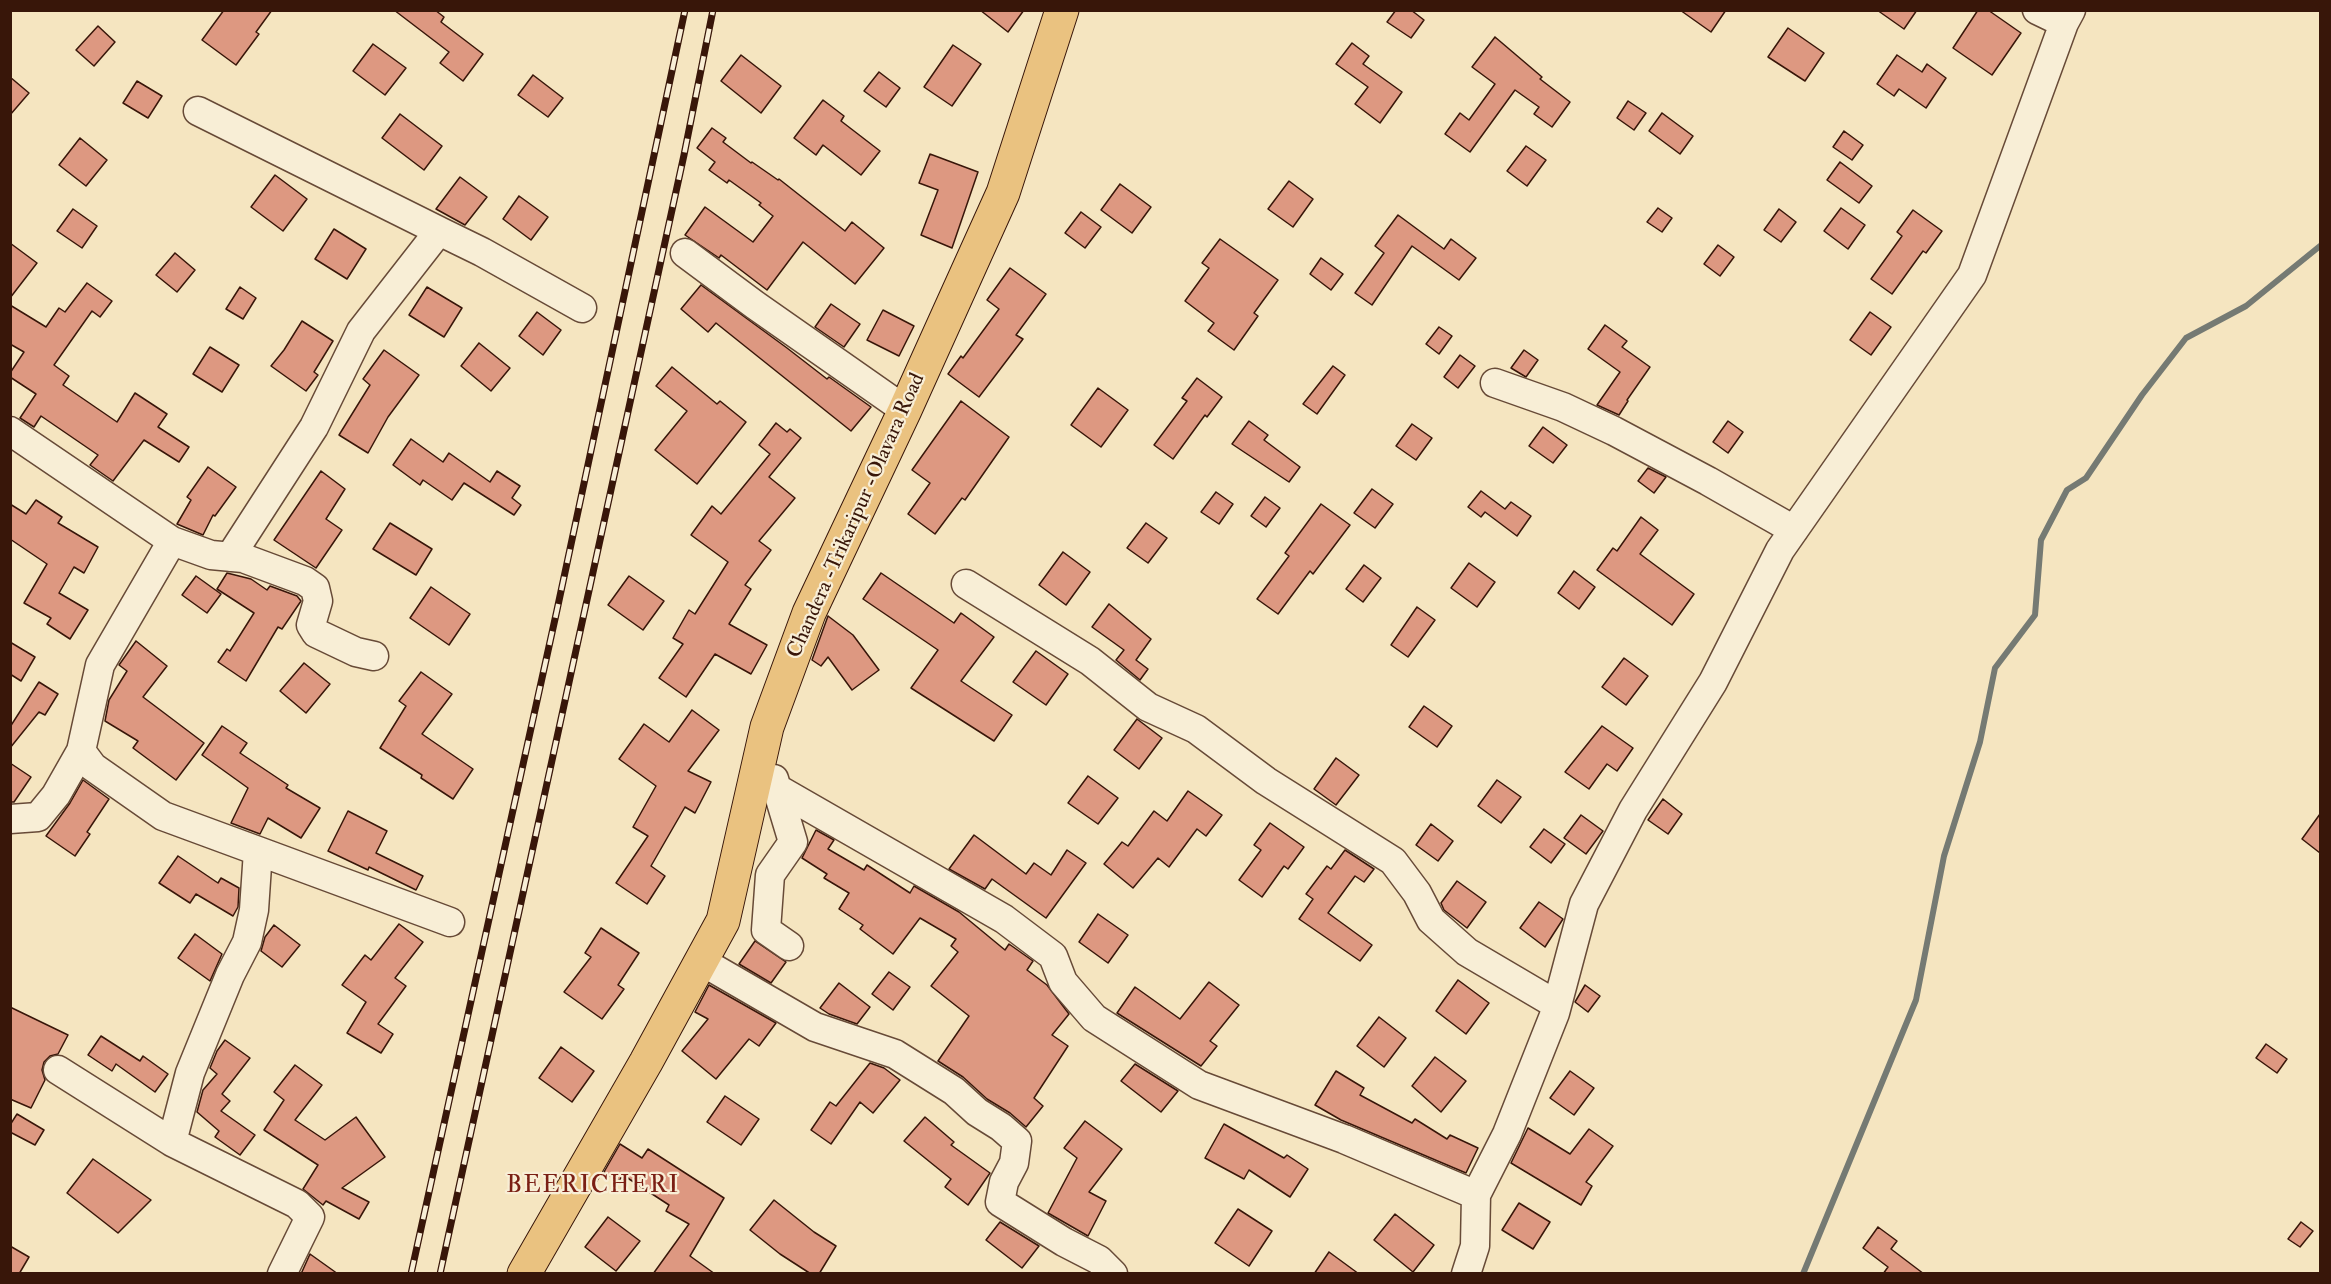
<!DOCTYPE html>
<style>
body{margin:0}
#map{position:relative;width:2331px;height:1284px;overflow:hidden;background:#f5e5c0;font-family:"IM FELL Double Pica",serif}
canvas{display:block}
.frame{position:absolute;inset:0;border:12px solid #381609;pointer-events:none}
</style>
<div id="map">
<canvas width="2331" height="1284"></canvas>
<div class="frame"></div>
</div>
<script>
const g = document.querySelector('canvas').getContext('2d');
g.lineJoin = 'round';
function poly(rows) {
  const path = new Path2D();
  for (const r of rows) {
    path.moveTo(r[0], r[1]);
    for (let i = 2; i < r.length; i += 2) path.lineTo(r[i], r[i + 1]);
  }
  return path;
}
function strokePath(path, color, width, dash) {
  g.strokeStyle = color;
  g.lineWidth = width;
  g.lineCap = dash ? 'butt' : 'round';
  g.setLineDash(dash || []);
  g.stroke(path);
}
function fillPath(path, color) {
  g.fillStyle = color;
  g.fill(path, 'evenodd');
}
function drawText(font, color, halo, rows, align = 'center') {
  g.font = font + ' "IM FELL Double Pica",serif';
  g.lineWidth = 4.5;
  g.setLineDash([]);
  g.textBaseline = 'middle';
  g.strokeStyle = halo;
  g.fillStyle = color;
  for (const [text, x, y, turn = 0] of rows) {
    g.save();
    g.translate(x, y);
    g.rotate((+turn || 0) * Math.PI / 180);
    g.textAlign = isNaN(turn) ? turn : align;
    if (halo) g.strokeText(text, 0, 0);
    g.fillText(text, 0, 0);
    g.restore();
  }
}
const stream = poly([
 [1803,1274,1916,1000,1944,856,1980,742,1995,668,2035,615,2041,540,2067,490,2086,478,2142,395,2186,338,2246,306,2320,246]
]);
const building = poly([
 [224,10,272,10,256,32,259,34,236,65,202,40,224,10],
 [394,10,435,10,444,17,441,22,483,54,463,81,440,63,449,52,394,10],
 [980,10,1024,10,1008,32,980,10],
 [1396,10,1411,10,1424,20,1411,38,1387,22,1396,10],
 [1680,10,1726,10,1711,32,1680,10],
 [1877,10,1917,10,1904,29,1877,10],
 [1978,10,1988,10,2021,33,1992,75,1953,48,1978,10],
 [98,26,115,42,94,66,76,50,98,26],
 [1788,28,1824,53,1805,81,1768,57,1788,28],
 [1495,37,1542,77,1540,79,1570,102,1552,127,1534,114,1539,107,1515,90,1470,152,1445,134,1460,113,1469,120,1495,84,1472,67,1495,37],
 [1352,43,1369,56,1363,64,1402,92,1380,123,1355,104,1368,87,1336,64,1352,43],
 [373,44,406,68,385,95,353,71,373,44],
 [953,45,981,64,952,106,924,87,953,45],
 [741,55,781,86,761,113,721,81,741,55],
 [1897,55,1922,72,1927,64,1946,78,1926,108,1899,89,1894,96,1877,84,1897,55],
 [879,72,900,88,886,107,864,91,879,72],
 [533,75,563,98,548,117,518,95,533,75],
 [10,77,29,93,10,115,10,77],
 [137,81,162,96,148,118,123,103,137,81],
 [823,100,844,116,841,121,880,151,861,175,823,145,816,155,794,138,823,100],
 [1628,101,1646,113,1634,130,1617,118,1628,101],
 [1662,113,1693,136,1680,154,1649,131,1662,113],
 [400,114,442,146,424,170,382,138,400,114],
 [712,128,726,138,723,142,751,163,752,162,778,180,779,179,845,231,852,222,884,248,855,284,803,242,767,290,721,255,719,258,685,235,705,207,753,242,773,216,759,205,761,203,729,180,727,183,709,170,715,162,697,148,712,128],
 [1844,131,1863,145,1852,160,1833,147,1844,131],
 [80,138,107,160,86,186,59,165,80,138],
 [1526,146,1546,160,1527,186,1507,171,1526,146],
 [930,154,978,172,952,248,921,235,938,190,919,183,930,154],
 [1840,162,1872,186,1859,203,1827,180,1840,162],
 [275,175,307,199,283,231,251,207,275,175],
 [460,177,487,197,465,225,436,209,460,177],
 [1289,181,1313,199,1293,227,1268,209,1289,181],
 [1120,184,1151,207,1132,233,1101,210,1120,184],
 [519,196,548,217,531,240,503,219,519,196],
 [1658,208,1672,218,1662,232,1647,222,1658,208],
 [1841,208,1865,225,1848,249,1824,231,1841,208],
 [73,209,97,226,82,248,57,231,73,209],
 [1779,209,1796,222,1781,242,1764,230,1779,209],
 [1913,210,1942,231,1926,253,1923,251,1892,294,1871,279,1902,236,1897,232,1913,210],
 [1081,212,1101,227,1085,248,1065,233,1081,212],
 [1398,215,1444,249,1451,239,1476,258,1459,280,1412,246,1372,305,1355,293,1384,253,1375,246,1398,215],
 [334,229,366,249,347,279,315,259,334,229],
 [1220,239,1278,280,1254,313,1258,316,1234,350,1208,331,1214,323,1185,301,1209,268,1202,263,1220,239],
 [10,243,37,263,10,298,10,243],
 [1718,245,1734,257,1720,276,1704,264,1718,245],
 [175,253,195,270,177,292,156,275,175,253],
 [1321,258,1343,274,1331,290,1310,274,1321,258],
 [1010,268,1046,294,1016,335,1023,339,979,397,948,374,961,356,963,358,999,309,987,300,1010,268],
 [87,283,112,301,100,317,92,311,54,365,69,376,63,385,117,422,135,393,167,414,158,427,189,447,179,462,144,440,113,481,90,465,98,455,41,416,34,427,20,418,36,394,10,377,10,373,24,352,10,344,10,305,46,327,59,308,65,312,87,283],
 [701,285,787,348,827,379,829,377,871,407,851,431,716,323,708,332,681,309,701,285],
 [240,287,256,298,243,319,226,309,240,287],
 [427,287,462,308,444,337,409,315,427,287],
 [831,304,860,324,844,347,815,327,831,304],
 [883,310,914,326,899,356,867,340,883,310],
 [537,312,561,330,543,355,519,336,537,312],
 [1870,312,1891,327,1871,355,1850,340,1870,312],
 [302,321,333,341,314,372,318,375,306,391,271,366,284,350,302,321],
 [1605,325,1627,341,1622,347,1650,367,1627,400,1628,401,1619,415,1597,405,1620,372,1588,349,1605,325],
 [1439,327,1452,336,1439,354,1426,344,1439,327],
 [479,343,510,368,491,391,461,366,479,343],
 [210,347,239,365,222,392,193,374,210,347],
 [384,350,419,375,388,417,368,453,339,435,370,385,363,379,384,350],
 [1524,350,1538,360,1526,377,1511,368,1524,350],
 [1460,355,1475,366,1458,388,1444,377,1460,355],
 [1333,366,1345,375,1317,414,1303,404,1333,366],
 [672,367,717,404,720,401,746,422,697,484,655,450,687,411,656,386,672,367],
 [1197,378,1222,397,1207,417,1205,415,1173,459,1154,445,1187,401,1182,398,1197,378],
 [1098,388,1128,410,1101,447,1071,425,1098,388],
 [961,401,1009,437,965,500,962,498,935,534,908,514,930,483,912,470,961,401],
 [1249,421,1268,435,1264,440,1300,467,1289,482,1232,444,1249,421],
 [1728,421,1743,432,1728,453,1713,442,1728,421],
 [776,423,787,432,790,429,801,438,769,477,795,498,759,541,771,550,745,585,751,589,729,624,767,645,751,674,715,654,686,697,659,678,683,644,673,638,689,610,695,614,728,562,691,535,712,506,721,514,770,454,759,445,776,423],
 [1412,424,1432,438,1416,460,1396,446,1412,424],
 [1543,427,1567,445,1553,463,1529,446,1543,427],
 [411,439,443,462,449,453,490,482,497,471,520,486,512,498,521,505,514,515,464,483,452,500,423,480,420,485,393,465,411,439],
 [208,467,236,487,215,516,213,515,203,535,177,524,191,500,187,497,208,467],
 [1648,468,1666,477,1654,493,1638,481,1648,468],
 [321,471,345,489,326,519,342,530,316,568,274,540,321,471],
 [1372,489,1393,504,1375,528,1354,513,1372,489],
 [1481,491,1505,509,1511,502,1531,516,1517,536,1485,512,1481,517,1468,507,1481,491],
 [1216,492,1233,504,1219,524,1201,512,1216,492],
 [1265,497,1280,508,1266,527,1251,516,1265,497],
 [36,500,62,517,58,523,98,547,84,573,74,567,59,593,88,610,70,639,47,624,51,618,24,603,47,564,10,539,10,504,26,514,36,500],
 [1321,504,1350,525,1313,574,1310,571,1278,614,1257,599,1289,556,1285,553,1321,504],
 [1641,517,1658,530,1640,554,1694,594,1672,625,1597,570,1613,548,1617,551,1641,517],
 [390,523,432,549,416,575,373,549,390,523],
 [1146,523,1167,538,1148,563,1127,548,1146,523],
 [1063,552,1090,572,1066,605,1039,585,1063,552],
 [1469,563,1495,582,1477,607,1451,588,1469,563],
 [1364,565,1381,578,1363,602,1346,589,1364,565],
 [1574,571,1595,587,1579,609,1558,593,1574,571],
 [227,573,251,579,267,590,270,586,297,596,301,601,282,629,278,627,246,681,218,662,227,649,230,651,254,613,217,589,227,573],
 [881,573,954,623,961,613,994,637,961,681,1012,715,994,741,911,688,938,650,863,599,881,573],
 [196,576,221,594,207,613,182,595,196,576],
 [629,576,664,601,643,630,608,605,629,576],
 [431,587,470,614,449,645,410,618,431,587],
 [1109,604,1151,639,1136,660,1148,669,1140,680,1116,660,1124,650,1092,627,1109,604],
 [1417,607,1435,620,1408,657,1391,645,1417,607],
 [828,616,853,635,879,670,852,690,828,657,821,666,812,660,828,616],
 [136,641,167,666,143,697,204,743,176,780,133,748,138,741,105,721,109,700,127,671,119,665,136,641],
 [10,642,35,657,21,681,10,674,10,642],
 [1036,651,1068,674,1046,705,1013,682,1036,651],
 [1624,658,1648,676,1626,705,1602,687,1624,658],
 [304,663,330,684,306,713,280,691,304,663],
 [421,672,452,694,422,734,473,769,453,799,421,778,422,775,380,748,406,706,399,701,421,672],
 [39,682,58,694,45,715,39,712,10,748,10,727,39,682],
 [1424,706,1452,726,1437,747,1409,727,1424,706],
 [692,710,719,730,688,771,711,782,695,813,685,807,651,866,665,876,647,904,616,883,648,836,633,827,656,786,619,759,644,724,669,742,692,710],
 [1137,719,1162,738,1139,769,1114,750,1137,719],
 [222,726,247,743,240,753,288,785,286,788,320,808,301,838,268,818,260,834,231,823,248,788,202,755,222,726],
 [1602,726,1633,748,1617,771,1607,764,1589,789,1565,772,1602,726],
 [1336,758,1359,775,1336,805,1314,789,1336,758],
 [10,763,31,777,14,802,10,802,10,763],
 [1088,776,1118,798,1098,824,1068,803,1088,776],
 [83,780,109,799,87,832,90,834,75,856,46,836,70,803,83,780],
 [1497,780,1521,797,1501,823,1478,806,1497,780],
 [1188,791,1222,815,1206,836,1197,829,1169,867,1158,858,1133,888,1104,864,1122,842,1128,846,1154,811,1167,821,1188,791],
 [1663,799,1682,814,1668,834,1648,820,1663,799],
 [348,811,387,831,376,853,423,876,416,890,369,867,368,870,328,851,348,811],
 [2320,814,2320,853,2302,839,2320,814],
 [1581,815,1603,831,1586,854,1564,838,1581,815],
 [1270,823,1304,847,1288,869,1284,866,1262,897,1239,880,1261,850,1254,845,1270,823],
 [1431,824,1453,841,1438,861,1416,845,1431,824],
 [1544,829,1565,844,1551,863,1530,847,1544,829],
 [816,830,834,840,828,849,864,870,867,865,910,893,914,886,959,912,1005,950,1009,944,1033,961,1027,970,1047,985,1069,1014,1052,1035,1068,1046,1034,1098,1043,1106,1026,1127,1010,1113,987,1099,963,1077,938,1061,969,1016,931,986,958,952,951,946,956,939,920,918,893,954,860,929,863,925,839,909,849,893,824,878,827,874,802,858,816,830],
 [974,835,1026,874,1034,863,1051,875,1067,850,1086,863,1046,918,992,879,985,889,949,869,974,835],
 [1345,850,1374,869,1364,882,1355,876,1328,913,1372,945,1360,961,1299,919,1313,899,1306,894,1327,866,1331,869,1345,850],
 [178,856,218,883,221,878,239,888,238,907,233,916,196,894,190,903,159,883,178,856],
 [1457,881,1486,902,1467,928,1444,910,1441,903,1457,881],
 [1539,902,1563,919,1545,947,1520,928,1539,902],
 [1098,914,1128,935,1108,963,1079,942,1098,914],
 [399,924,423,942,395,978,406,986,378,1024,393,1034,381,1053,347,1033,366,1002,342,985,365,955,371,960,399,924],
 [274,925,300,945,282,967,261,951,265,937,274,925],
 [601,928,639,953,618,985,624,989,602,1019,564,992,591,957,585,953,601,928],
 [195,934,222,954,210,981,178,958,195,934],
 [755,941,786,962,771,983,739,964,755,941],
 [889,972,910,987,893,1010,872,994,889,972],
 [1458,980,1489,1003,1466,1034,1436,1011,1458,980],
 [1209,982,1239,1005,1210,1041,1217,1046,1201,1066,1117,1013,1135,987,1180,1019,1209,982],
 [839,983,870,1007,857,1024,829,1014,820,1008,839,983],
 [709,985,776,1023,759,1046,749,1039,716,1079,682,1051,708,1019,695,1012,709,985],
 [1585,985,1600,996,1588,1012,1575,1002,1585,985],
 [10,1007,68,1035,58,1054,50,1056,44,1062,42,1070,45,1080,31,1108,10,1099,10,1007],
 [1379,1017,1406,1038,1384,1067,1357,1046,1379,1017],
 [101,1036,140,1061,143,1056,168,1074,155,1092,116,1064,112,1071,88,1055,101,1036],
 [225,1040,250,1058,222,1094,230,1101,221,1111,255,1135,240,1155,215,1137,219,1131,197,1112,203,1090,217,1074,210,1068,217,1051,225,1040],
 [2266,1044,2287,1059,2277,1073,2256,1058,2266,1044],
 [561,1047,594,1071,572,1102,539,1078,561,1047],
 [1435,1057,1466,1081,1441,1112,1412,1086,1435,1057],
 [870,1063,884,1068,900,1080,873,1113,860,1102,831,1144,811,1130,830,1102,836,1106,870,1063],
 [1135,1064,1178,1091,1161,1112,1121,1081,1135,1064],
 [295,1065,322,1085,295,1120,325,1140,356,1117,385,1157,342,1188,369,1202,359,1219,326,1201,323,1205,303,1189,318,1165,264,1130,284,1100,274,1092,295,1065],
 [1336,1071,1364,1088,1360,1095,1412,1123,1415,1119,1447,1139,1450,1135,1478,1148,1466,1173,1341,1120,1315,1105,1336,1071],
 [1570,1071,1594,1088,1574,1115,1550,1098,1570,1071],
 [725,1096,759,1119,741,1145,707,1122,725,1096],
 [17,1114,44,1130,35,1145,10,1132,10,1125,17,1114],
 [925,1117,954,1142,951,1145,990,1173,968,1205,945,1187,951,1179,904,1141,925,1117],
 [1085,1121,1122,1149,1089,1192,1106,1201,1088,1236,1048,1213,1077,1158,1064,1148,1085,1121],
 [1224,1124,1284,1158,1287,1155,1308,1169,1290,1197,1249,1170,1244,1179,1205,1158,1224,1124],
 [1528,1128,1570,1154,1589,1129,1613,1146,1586,1182,1592,1186,1581,1205,1511,1163,1528,1128],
 [620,1144,642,1158,648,1149,724,1198,690,1256,715,1274,653,1274,689,1224,666,1211,669,1205,623,1175,619,1181,604,1172,620,1144],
 [93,1159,151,1200,118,1233,67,1193,93,1159],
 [774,1200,814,1232,836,1246,819,1274,811,1274,780,1254,750,1230,774,1200],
 [1519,1203,1550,1222,1533,1249,1502,1230,1519,1203],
 [1238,1209,1272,1231,1249,1266,1215,1243,1238,1209],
 [1395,1214,1434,1245,1413,1272,1374,1240,1395,1214],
 [608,1217,640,1241,616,1271,585,1247,608,1217],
 [1000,1222,1039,1246,1022,1268,986,1240,1000,1222],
 [2301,1222,2313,1231,2300,1247,2288,1239,2301,1222],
 [1878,1227,1897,1241,1891,1249,1924,1274,1883,1274,1888,1267,1863,1248,1878,1227],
 [10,1246,29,1257,19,1274,10,1274,10,1246],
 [1329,1252,1359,1274,1314,1274,1329,1252],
 [310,1254,338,1274,301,1274,310,1254]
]);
const minor = poly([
 [2037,10,2064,23],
 [198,111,439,231],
 [685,253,755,305,905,410],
 [1495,383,1563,407,1614,431,1708,481,1794,530],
 [10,431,172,541,100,665,81,751,93,767,163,816,258,851,254,910,247,942,230,975,190,1073,172,1142,297,1204,310,1217,282,1274],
 [172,541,211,555,243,558,305,581,315,588,318,601,311,625,316,633,356,652,374,656],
 [230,557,314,427,361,331,439,231,482,252,582,308],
 [966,584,1090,661,1148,707,1196,729,1266,781,1393,861,1417,893,1431,920,1467,952,1557,1005],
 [755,776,1004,919,1053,956,1063,982,1094,1018,1199,1085,1344,1139,1476,1195,1507,1134,1555,1013,1584,904,1633,810,1713,682,1780,550,1972,275,2064,23,2071,10],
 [774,779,793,842,770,875,766,930,789,946],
 [10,819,38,817,56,795,81,751],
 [258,851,450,922],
 [701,961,815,1027,895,1054,954,1091,977,1112,1001,1127,1017,1141,1014,1163,1004,1182,1000,1202,1064,1242,1099,1260,1113,1274],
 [58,1070,172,1142],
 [1466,1274,1475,1246,1476,1195]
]);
const major = poly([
 [524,1274,646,1062,723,921,767,727,809,613,905,410,1003,193,1062,10]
]);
const rail = poly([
 [411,1274,557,610,685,10],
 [440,1274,684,155,713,10]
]);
const streetNames = [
 ["Chandera -Trikaripur -Olavara Road",857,516,-66]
];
const quarterNames = [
 ["BEERICHERI",593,1187]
];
strokePath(stream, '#757a73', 6);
fillPath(building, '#dd9881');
strokePath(building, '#381609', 1.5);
strokePath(minor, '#674a37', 31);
strokePath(major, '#381609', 35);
strokePath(minor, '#f8eed6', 28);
strokePath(major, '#eac280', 33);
strokePath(rail, '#381609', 7);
strokePath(rail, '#f8eed6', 4.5, [14]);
drawText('21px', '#381609', '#f8eed6', streetNames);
g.letterSpacing = '1.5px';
drawText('24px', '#7a1f14', '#f8eed6', quarterNames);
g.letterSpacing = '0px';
</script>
